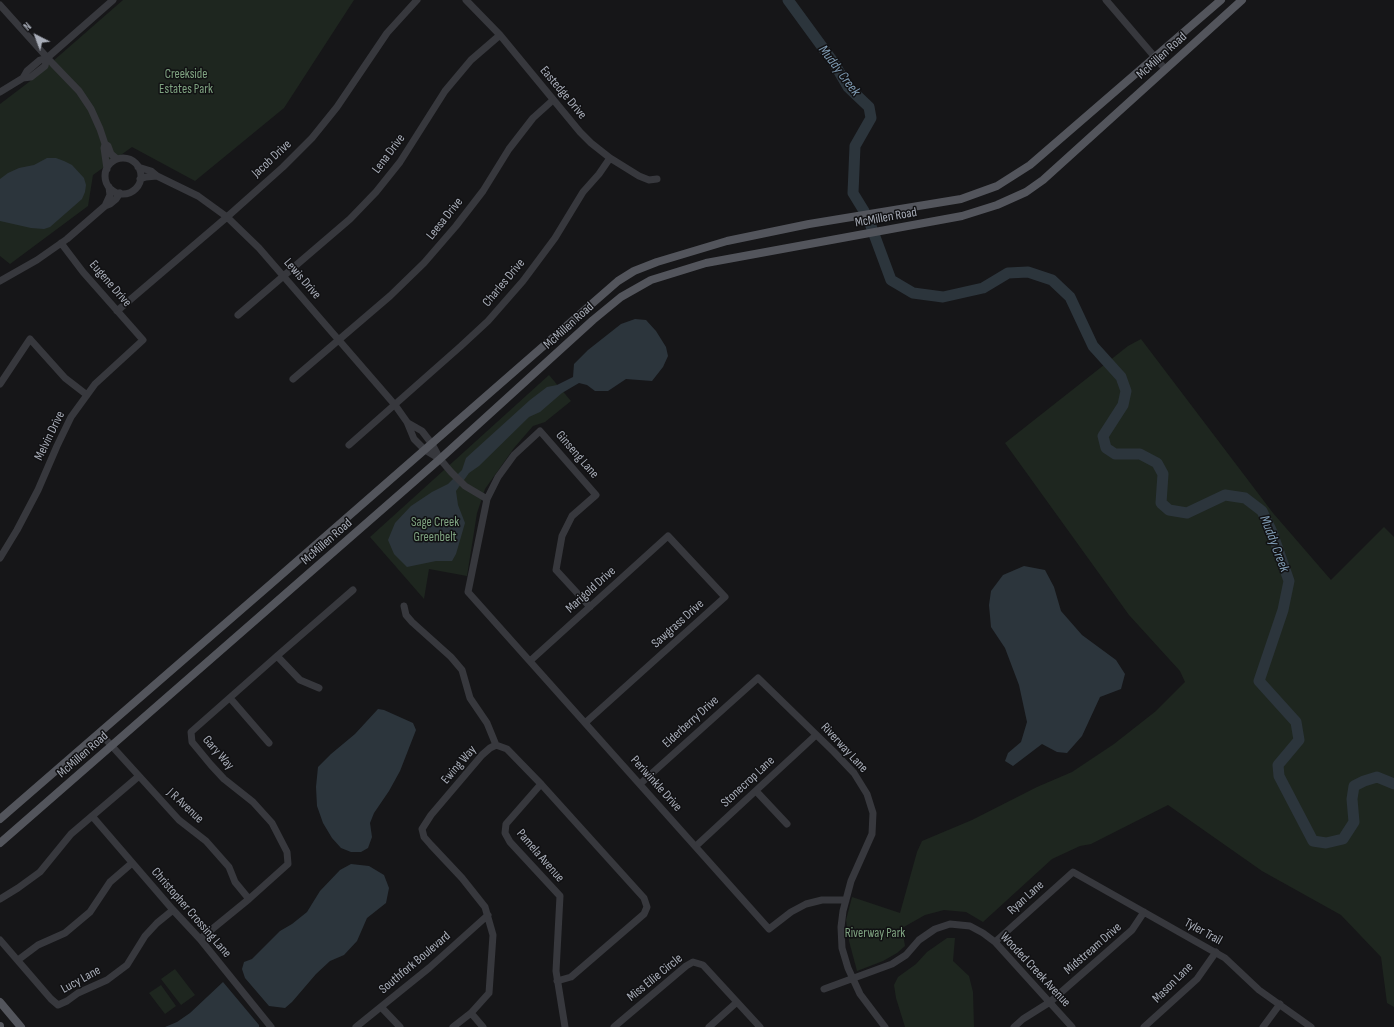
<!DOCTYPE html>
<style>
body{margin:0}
#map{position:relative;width:1394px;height:1027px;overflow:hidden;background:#161618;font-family:"Sofia Sans Condensed",sans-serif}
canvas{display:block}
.north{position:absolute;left:16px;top:16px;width:40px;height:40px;-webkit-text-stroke:3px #111113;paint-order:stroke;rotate:318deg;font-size:11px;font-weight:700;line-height:16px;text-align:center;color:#a8adb8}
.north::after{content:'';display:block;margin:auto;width:14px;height:18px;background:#a8adb8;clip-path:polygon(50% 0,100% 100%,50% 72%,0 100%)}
</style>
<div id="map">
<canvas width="1394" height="1027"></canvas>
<div class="north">N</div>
</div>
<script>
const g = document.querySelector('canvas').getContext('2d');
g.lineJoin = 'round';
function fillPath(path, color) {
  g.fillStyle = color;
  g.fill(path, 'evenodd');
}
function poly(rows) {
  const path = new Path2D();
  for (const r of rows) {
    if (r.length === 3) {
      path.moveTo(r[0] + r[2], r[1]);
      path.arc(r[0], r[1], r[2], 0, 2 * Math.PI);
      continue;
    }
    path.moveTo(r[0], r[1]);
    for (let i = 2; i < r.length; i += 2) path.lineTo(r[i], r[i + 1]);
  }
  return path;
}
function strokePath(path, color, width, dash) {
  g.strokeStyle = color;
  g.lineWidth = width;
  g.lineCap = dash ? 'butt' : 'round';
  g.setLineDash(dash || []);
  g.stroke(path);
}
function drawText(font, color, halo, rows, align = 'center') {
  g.font = font + ' "Sofia Sans Condensed",sans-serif';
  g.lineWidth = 3;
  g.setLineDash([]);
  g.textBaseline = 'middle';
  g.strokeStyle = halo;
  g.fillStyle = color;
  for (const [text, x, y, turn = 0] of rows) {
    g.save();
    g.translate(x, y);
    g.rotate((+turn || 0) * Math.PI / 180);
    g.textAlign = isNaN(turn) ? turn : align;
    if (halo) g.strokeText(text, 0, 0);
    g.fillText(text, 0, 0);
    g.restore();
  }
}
const green = poly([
 [123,0,354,0,284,108,195,181,132,147,93,175,88,206,10,264,0,256,0,104,29,82],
 [1141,339,1273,513,1331,580,1384,527,1394,537,1394,1007,1387,1003,1381,957,1341,915,1262,871,1168,805,1091,844,1080,846,1052,859,983,922,966,912,944,910,925,915,902,928,905,946,897,953,883,961,857,971,849,941,846,920,852,897,900,913,917,852,922,841,972,820,1037,787,1072,772,1114,744,1156,711,1185,682,1180,671,1129,615,1005,443,1128,346],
 [549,375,571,401,545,422,533,426,514,448,485,489,477,513,467,576,429,569,424,599,370,537],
 [947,938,955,938,953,961,969,976,973,992,974,1027,905,1027,896,998,894,985,898,977,916,964,927,952],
 [175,969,195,995,181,1005,161,979],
 [161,985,176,1006,165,1014,149,993]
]);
const water = poly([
 [47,158,56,158,64,161,72,165,84,178,86,185,85,192,82,199,50,227,44,229,31,228,0,221,0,179,8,173,19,168,34,165],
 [635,319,646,320,656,331,666,347,668,356,663,367,652,381,626,379,608,391,595,391,587,385,579,383,562,393,540,412,529,417,479,466,469,473,456,491,458,505,465,523,456,554,452,561,436,561,407,567,394,554,388,540,395,523,411,506,432,492,448,484,462,470,466,458,530,400,547,387,557,385,573,377,574,364,588,350,621,324],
 [1024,566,1045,570,1054,587,1061,611,1082,635,1116,660,1125,674,1121,689,1100,697,1082,736,1067,753,1057,752,1042,744,1013,766,1005,761,1008,753,1021,742,1027,722,1019,685,1005,648,991,627,989,605,991,591,1003,575],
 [378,709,384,710,413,723,416,730,400,771,389,791,374,813,370,823,372,837,368,848,361,852,351,852,341,848,332,838,323,823,317,806,316,787,318,767,331,754,355,734],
 [351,864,369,866,384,875,389,888,386,903,367,918,357,941,344,955,330,961,316,974,292,1002,285,1008,269,1006,245,978,242,969,244,962,252,959,280,931,292,924,307,912,320,891,340,870],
 [223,982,259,1025,259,1027,165,1027,177,1022,190,1013]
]);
const river = poly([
 [788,0,834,63,848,87,869,107,871,118,855,146,853,193,864,211],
 [868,218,891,280,913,293,943,297,983,288,1008,273,1028,272,1052,280,1070,297,1093,346,1121,377,1126,391,1123,405,1103,436,1106,448,1115,454,1140,454,1157,463,1163,474,1161,503,1169,510,1187,513,1225,495,1245,498,1262,511,1272,532,1289,581,1283,610,1259,681,1296,722,1299,740,1278,765,1279,776,1313,841,1326,843,1343,839,1354,822,1352,799,1354,786,1364,781,1377,777,1394,784]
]);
const minor = poly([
 [466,0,500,35,580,132,591,143,610,158,639,176,649,180,657,179],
 [1106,0,1165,69],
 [0,5,53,64,79,91,91,109,100,129,105,144,108,146,111,154,117,159],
 [23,78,27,71,40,60,47,58,113,0],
 [0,92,23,78,31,77,45,66,47,58],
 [105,144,104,148,107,169],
 [123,176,18],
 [138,167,151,171,157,176,198,196,227,217,259,248,395,405,407,422,414,439,425,450,440,459],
 [140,179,146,177,157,176],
 [105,206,110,195,109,187],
 [0,281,37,260,67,239,105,206,110,204,116,199,120,193],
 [117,311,227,217,283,167,312,138,337,107,387,33,417,0],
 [238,315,350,219,376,192,400,162,445,91,471,60,500,35],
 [293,379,390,296,424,263,456,226,483,191,509,149,533,118,553,100],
 [0,384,30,339,65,378,87,395],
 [408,423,422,431,432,444,440,459,451,472,465,486,487,499],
 [349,445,461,346,488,321,523,281,555,238,583,192,599,174,610,158],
 [0,558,17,530,38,490,57,446,71,417,95,384,143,340,83,272,61,243],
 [404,606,406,615,412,622,451,657,462,670,470,698,487,723,496,745],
 [590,607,556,570,562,536,572,516,596,495,540,431,514,455,498,477,487,499,468,592,769,929,791,912,806,904,822,900,846,900],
 [277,656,300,680,319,688],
 [530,661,668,536,725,597,585,723],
 [230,698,269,743],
 [100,733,179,820,206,841,229,867,235,882,249,899],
 [541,784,506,824,505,833,510,842,560,896,556,971,565,1027],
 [640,784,758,678,834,752,854,773,867,794,873,813,872,834,851,881,843,911,841,927,842,948,848,968,860,994,885,1027],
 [756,791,787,824],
 [92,816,173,910,200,939,271,1027],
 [696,846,816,735],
 [0,899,18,888,40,872,71,834,139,776],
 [200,939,249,899,288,864,287,852,272,823,253,802,224,779,211,765,192,742,191,732,277,656,353,590],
 [0,940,51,999,58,1005,67,1001,78,993,107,980,127,965,145,936,157,923,173,910],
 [995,942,1073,872,1225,958,1259,990,1311,1027],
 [18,960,38,945,65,933,90,912,110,882,132,863],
 [824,989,892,964,906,955,919,940,935,929,950,924,970,926,983,933,995,942,1072,1027],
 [381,1007,400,1027],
 [471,1013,483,1027],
 [356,1027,429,968,488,915],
 [453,1027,471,1013,489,993,493,935,485,907,462,878,431,845,424,837,422,829,431,815,482,755,490,748,496,745,507,749,541,784,644,898,647,907,644,914,571,977,557,981],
 [614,1027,686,966,693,962,703,965,760,1027],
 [709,1027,737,1002],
 [1014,1027,1023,1019,1050,1002,1132,930,1144,912],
 [1144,1027,1197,979,1216,952],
 [1263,1027,1280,1004]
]);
const major = poly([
 [0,819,272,583,618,281,634,271,657,262,727,241,809,224,961,199,997,186,1030,165,1221,0],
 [0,843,440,459,593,320,621,297,651,280,706,263,962,216,997,205,1026,192,1043,180,1242,0],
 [0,1002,21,1027],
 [0,1026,0,1027]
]);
const streetNames = [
 ["McMillen Road",1162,56,-42],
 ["Eastedge Drive",563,93,50],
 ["Lena Drive",389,154,-53],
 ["Jacob Drive",272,159,-43],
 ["McMillen Road",886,218,-10],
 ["Leesa Drive",445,219,-51],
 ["Lewis Drive",302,279,49],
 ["Charles Drive",504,283,-50],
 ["Eugene Drive",110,284,49],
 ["McMillen Road",569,326,-42],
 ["Melvin Drive",50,436,-64],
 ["Ginseng Lane",577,455,49],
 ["McMillen Road",327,542,-41],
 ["Marigold Drive",591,590,-42],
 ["Sawgrass Drive",678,624,-42],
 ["Elderberry Drive",691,722,-42],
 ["Riverway Lane",844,748,47],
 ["Gary Way",218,753,49],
 ["McMillen Road",83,755,-41],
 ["Ewing Way",459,765,-49],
 ["Stonecrop Lane",748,782,-43],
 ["Periwinkle Drive",656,784,48],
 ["J R Avenue",185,806,43],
 ["Pamela Avenue",540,856,49],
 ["Ryan Lane",1026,898,-42],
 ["Christopher Crossing Lane",191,913,49],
 ["Tyler Trail",1203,932,29],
 ["Midstream Drive",1093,949,-41],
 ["Southfork Boulevard",415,963,-40],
 ["Wooded Creek Avenue",1035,970,47],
 ["Miss Ellie Circle",655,978,-39],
 ["Lucy Lane",81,980,-29],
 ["Mason Lane",1173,983,-45]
];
const parkNames = [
 ["Creekside",186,75],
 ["Estates Park",186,90],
 ["Sage Creek",435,523],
 ["Greenbelt",435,538],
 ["Riverway Park",875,934]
];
const waterNames = [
 ["Muddy Creek",839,71,53],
 ["Muddy Creek",1274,544,69]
];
fillPath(green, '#1e261f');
fillPath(water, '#2c353c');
strokePath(river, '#2c353c', 11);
strokePath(minor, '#37383d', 7);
strokePath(major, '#53555c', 8);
drawText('13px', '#a8adb8', '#111113', streetNames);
drawText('13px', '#7fa381', '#111113', parkNames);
drawText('italic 14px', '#7f9bb3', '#111113', waterNames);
</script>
